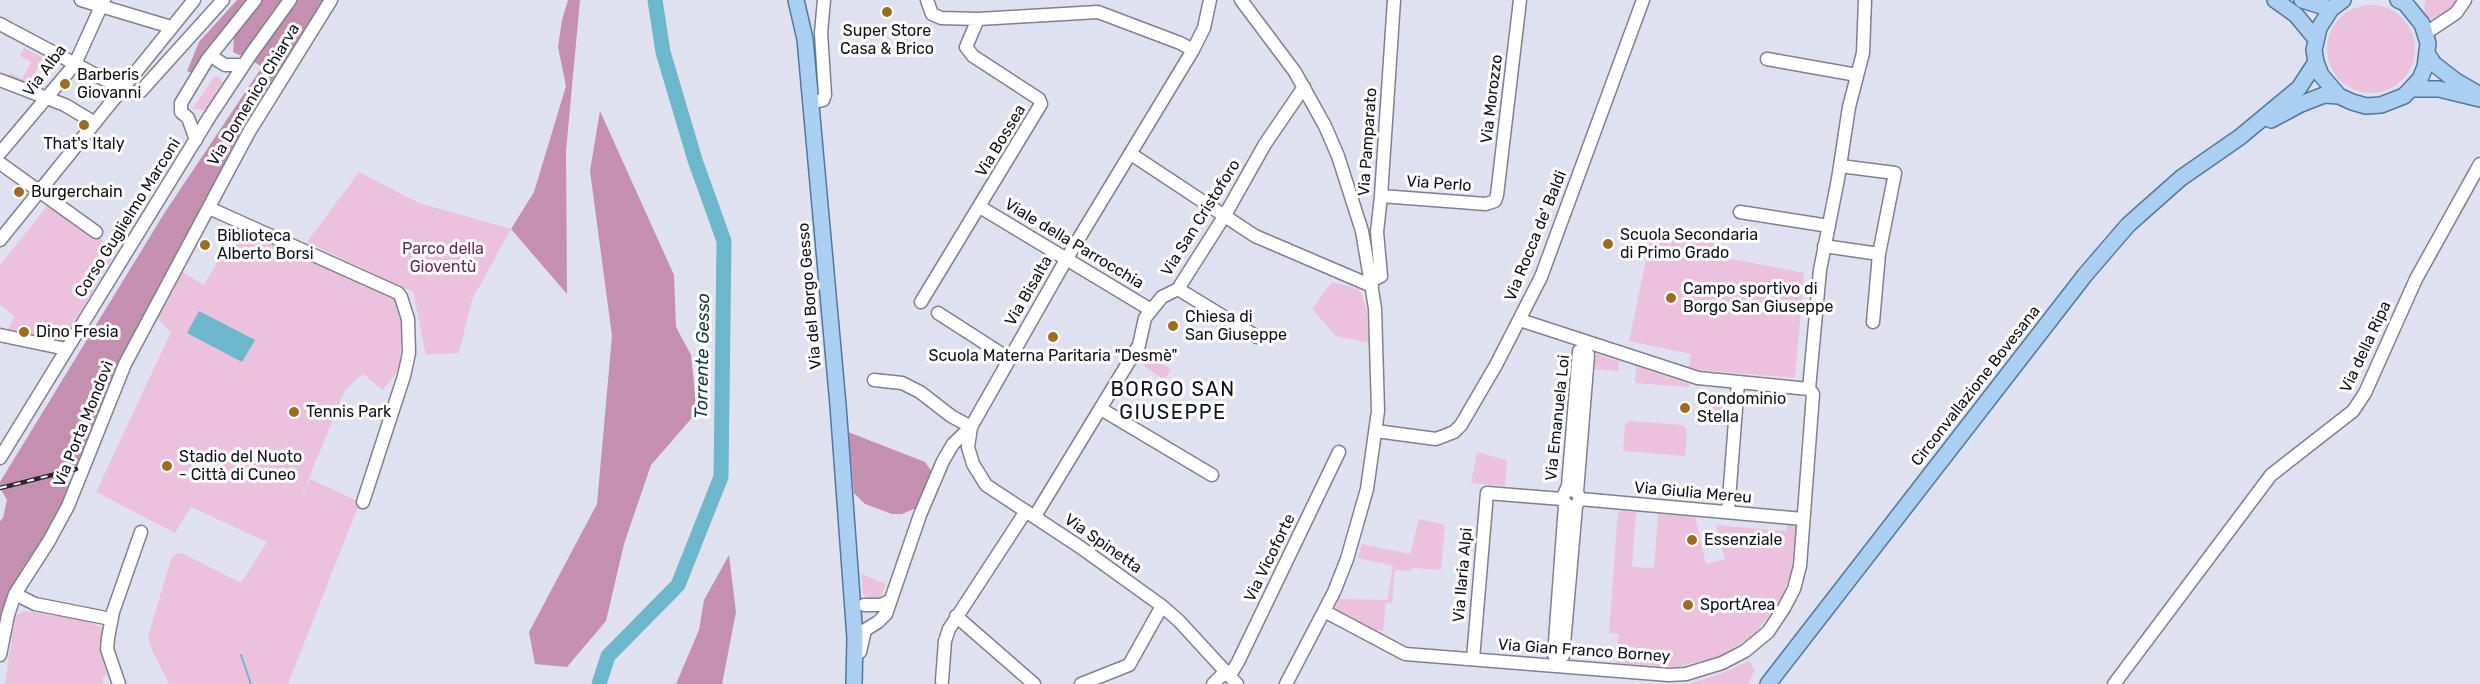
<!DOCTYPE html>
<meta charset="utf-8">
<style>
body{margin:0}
canvas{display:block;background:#dfe1f1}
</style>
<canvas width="2480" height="684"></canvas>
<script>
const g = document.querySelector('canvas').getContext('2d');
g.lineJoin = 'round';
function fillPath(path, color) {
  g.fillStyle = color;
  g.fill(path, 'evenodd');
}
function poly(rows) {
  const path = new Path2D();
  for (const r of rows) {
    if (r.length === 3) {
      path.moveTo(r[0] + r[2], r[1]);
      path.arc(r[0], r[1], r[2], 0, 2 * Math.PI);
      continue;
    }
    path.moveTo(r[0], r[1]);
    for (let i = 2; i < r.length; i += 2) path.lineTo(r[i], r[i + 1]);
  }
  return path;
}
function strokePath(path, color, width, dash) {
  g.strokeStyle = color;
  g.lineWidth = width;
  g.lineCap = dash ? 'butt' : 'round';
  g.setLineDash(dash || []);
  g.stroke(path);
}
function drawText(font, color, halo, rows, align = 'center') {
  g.font = font + ' Rubik,sans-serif';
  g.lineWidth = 6;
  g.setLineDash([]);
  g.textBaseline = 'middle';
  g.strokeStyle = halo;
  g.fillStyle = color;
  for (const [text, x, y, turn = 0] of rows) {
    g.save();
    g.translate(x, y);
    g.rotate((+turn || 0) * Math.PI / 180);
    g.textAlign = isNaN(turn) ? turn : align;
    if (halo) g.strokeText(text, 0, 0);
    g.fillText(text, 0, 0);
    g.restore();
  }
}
const green = poly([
 [2425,0,2460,0,2455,8,2432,19,2424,16],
 [2371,49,44],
 [24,48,43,58,27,87,8,77,10,73,22,79,31,62,20,56],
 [214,77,220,77,223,83,207,110,192,109],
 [359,172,419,203,511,229,472,300,459,353,426,355,413,292,307,242],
 [48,205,117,250,61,344,6,334,14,316,0,305,0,265],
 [1653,227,1715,240,1712,255,1804,273,1795,378,1700,370,1689,367,1691,354,1629,341],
 [236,228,394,298,402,316,400,368,383,390,363,374,345,390,300,500,310,479,360,502,288,684,169,684,152,650,148,637,171,559,175,554,182,553,241,583,267,542,191,507,175,533,96,492,171,332,157,318,181,271,204,285],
 [1332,282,1358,289,1362,294,1367,312,1369,343,1336,336,1312,309],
 [1149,354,1171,370,1164,380,1142,364],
 [1596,354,1619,361,1618,371,1594,369],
 [1636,366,1689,384,1689,387,1635,383],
 [1699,403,1724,405,1723,418,1698,417],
 [1629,421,1683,425,1687,430,1685,456,1623,451,1625,425],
 [1477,452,1507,460,1505,486,1471,483],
 [1618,511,1636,512,1632,567,1654,568,1658,514,1695,517,1706,564,1725,559,1716,525,1786,531,1787,525,1797,526,1791,572,1780,601,1753,636,1718,657,1677,667,1616,663,1619,634,1609,633],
 [1419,519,1445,525,1441,570,1413,568,1409,571,1395,570,1392,603,1386,603,1383,631,1372,629,1335,609,1340,599,1387,600,1393,566,1358,558,1362,544,1410,554],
 [861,574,886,584,880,598,869,599,863,594],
 [25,611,84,620,103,628,99,647,108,674,102,678,104,684,5,684,15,616],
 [1749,661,1755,670,1748,684,1688,684,1720,674]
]);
const forest = poly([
 [237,0,325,0,268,87,231,151,203,204,78,465,64,470,70,485,68,490,45,537,10,590,0,626,0,521,3,518,7,500,0,488,0,482,165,212,262,67,244,55,239,55,233,52,234,39,225,31,192,73,187,71,199,42],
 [568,0,580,0,566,151,567,294,511,229,534,192,566,86,558,47,562,20],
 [600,111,674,275,676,327,691,355,697,412,651,465,624,544,606,621,567,667,535,664,529,632,597,504,612,336,590,171],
 [848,432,925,462,932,472,918,507,902,514,892,514,865,504,854,493],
 [729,555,736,612,722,684,676,684,699,630,704,600]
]);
const water = poly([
 [199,311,255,340,242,362,187,333]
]);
const stream = poly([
 [241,655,251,684]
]);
const river = poly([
 [599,684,608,656,678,585,721,477,724,241,695,160,663,52,655,0]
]);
const minor = poly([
 [81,0,171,27],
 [927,0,932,14,941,18,978,19,1098,12,1180,43,1193,50],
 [1241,0,1295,72,1325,126,1338,156,1362,231,1375,308,1378,411,1367,489,1347,559,1334,592,1286,684],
 [0,24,130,93,135,93,141,91,223,0],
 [2426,33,2456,13,2465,0],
 [1767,59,1857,75],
 [217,60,225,65,243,65],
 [0,80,65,105,95,123],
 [810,103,823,100,825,95,821,33,824,0],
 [196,140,188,118,181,112,181,103,207,60,255,0],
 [0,153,75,64,104,0],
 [1131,154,1255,236,1372,286],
 [0,163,96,232],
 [1840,166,1895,173,1879,254,1873,322],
 [1381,196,1486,204,1495,201,1497,195,1520,0],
 [980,207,1151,310],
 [209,208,398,293,401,297,408,319,409,353,404,376,363,502],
 [1740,212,1829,226],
 [0,240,194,0],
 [1824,246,1879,254],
 [1371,281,1381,276,1377,232,1381,196,1394,0],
 [1178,289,1257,337],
 [921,302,1041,104,1039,99,973,56,966,47,978,19],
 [938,313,1008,358],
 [1520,320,1698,378,1809,389],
 [0,335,66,349],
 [874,380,902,383,920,392,951,416,971,427],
 [1101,409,1212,475],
 [971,427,968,447,973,464,986,485,1080,547,1162,606,1179,621,1237,684],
 [1376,431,1436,439,1454,432,1461,425,1496,365,1541,277,1643,0],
 [0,458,210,116,251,54,290,0],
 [1566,491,1574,490,1577,492,1580,499,1576,506,1569,507,1562,499,1568,486,1579,351,1584,349],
 [1577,492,1588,355,1584,349,1586,342],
 [1580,499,1803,519],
 [1728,512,1738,383],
 [1035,516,1139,345,1145,318,1162,297,1178,289,1225,215,1265,144,1304,87],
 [15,594,35,604,111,619],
 [864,605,881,605,889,601],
 [1324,611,1405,654,1669,675,1686,674,1722,663,1745,651,1768,632,1784,608,1794,589,1800,566,1813,394,1809,389,1820,270,1838,179,1849,107,1863,53,1865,0],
 [956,616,1034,684],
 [860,652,865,630,878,622,886,614,920,515,943,461,953,444,971,427,1067,258,1193,50,1204,28,1210,0],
 [0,655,8,615,15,594,49,541,68,506,125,364,249,132,331,0],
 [1473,659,1487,493,1562,499],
 [1558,659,1563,656,1576,506],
 [1558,666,1558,659,1554,655,1565,505],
 [942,681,945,641,949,629,1026,511],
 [119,684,107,649,108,638,113,612,141,532],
 [1081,684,1129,665,1162,606],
 [1213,684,1221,676,1232,672,1238,662,1339,452],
 [2114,684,2271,475,2353,411,2365,393,2416,279,2480,164]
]);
const major = poly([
 [796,0,805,39,838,405,855,638,854,684],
 [2275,0,2296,15,2315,38],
 [2302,0,2331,9],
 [2343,0,2331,9,2319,28,2314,50,2316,62,2321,75,2339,96,2352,102,2366,106,2381,105,2404,96,2420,79,2425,67,2428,43,2422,24,2405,3,2398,0],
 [2428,55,2434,64,2456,81,2475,92],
 [2412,89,2439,89,2480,99],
 [2271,120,2301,104,2324,95,2339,96],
 [1768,684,2085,275,2128,225,2181,178,2240,137,2299,88,2316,62]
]);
const rail = poly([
 [0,488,76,469]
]);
const markers = [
 [887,12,6,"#9d6b21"],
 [65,84,6,"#9d6b21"],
 [84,125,6,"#9d6b21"],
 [19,192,6,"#9d6b21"],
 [1608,244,6,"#9d6b21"],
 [205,245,6,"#9d6b21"],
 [1671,298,6,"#9d6b21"],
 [1173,326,6,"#9d6b21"],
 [24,332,6,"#9d6b21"],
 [1053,337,6,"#9d6b21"],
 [1685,408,6,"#9d6b21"],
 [294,412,6,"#9d6b21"],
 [167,466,6,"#9d6b21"],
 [1692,540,6,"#9d6b21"],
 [1688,605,6,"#9d6b21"]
];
const poiNames = [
 ["Super Store",887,31,"center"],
 ["Casa & Brico",887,49,"center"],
 ["Barberis",77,75],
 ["Giovanni",77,93],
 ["That's Italy",84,144,"center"],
 ["Burgerchain",31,192],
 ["Scuola Secondaria",1620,235],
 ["di Primo Grado",1620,253],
 ["Biblioteca",217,236],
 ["Alberto Borsi",217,254],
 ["Campo sportivo di",1683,289],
 ["Borgo San Giuseppe",1683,307],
 ["Chiesa di",1185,317],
 ["San Giuseppe",1185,335],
 ["Dino Fresia",36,332],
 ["Scuola Materna Paritaria \"Desmè\"",1053,356,"center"],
 ["Condominio",1697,399],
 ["Stella",1697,417],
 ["Tennis Park",306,412],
 ["Stadio del Nuoto",179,457],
 ["- Città di Cuneo",179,475],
 ["Essenziale",1704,540],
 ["SportArea",1700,605]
];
const streetNames = [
 ["Via Alba",45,71,-53],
 ["Via Domenico Chiarva",254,95,-59],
 ["Via Morozzo",1492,99,-83],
 ["Via Bossea",1001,141,-59],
 ["Via Pamparato",1368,142,-86],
 ["Via Perlo",1439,184,4],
 ["Corso Guglielmo Marconi",128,218,-58],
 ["Via San Cristoforo",1201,218,-58],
 ["Via Rocca de' Baldi",1536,236,-68],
 ["Viale della Parrocchia",1074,244,31],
 ["Via Bisalta",1029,291,-60],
 ["Via del Borgo Gesso",810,296,-95],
 ["Via della Ripa",2366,347,-65],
 ["Circonvallazione Bovesana",1976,386,-52],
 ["Via Emanuela Loi",1558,418,-84],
 ["Via Porta Mondovì",84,424,-68],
 ["Via Giulia Mereu",1693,493,5],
 ["Via Spinetta",1103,544,35],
 ["Via Vicoforte",1270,558,-64],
 ["Via Ilaria Alpi",1463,575,-85],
 ["Via Gian Franco Borney",1584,651,4]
];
const parkNames = [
 ["Parco della",443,249],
 ["Gioventù",443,267]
];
const waterNames = [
 ["Torrente Gesso",703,356,-89]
];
const quarterNames = [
 ["BORGO SAN",1173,390],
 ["GIUSEPPE",1173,413]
];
fillPath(green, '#ecc1dd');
fillPath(forest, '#c48fb1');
fillPath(water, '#6db7cb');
strokePath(stream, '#6db7cb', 2);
strokePath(river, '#6db7cb', 15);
strokePath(minor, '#7f818f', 15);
strokePath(major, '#50789f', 18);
strokePath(minor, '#fff', 12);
strokePath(major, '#aacff1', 15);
strokePath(rail, '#282930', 4.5);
strokePath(rail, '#fff', 2, [7]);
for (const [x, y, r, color] of markers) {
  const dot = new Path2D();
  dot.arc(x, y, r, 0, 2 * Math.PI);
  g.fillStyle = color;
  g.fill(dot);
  strokePath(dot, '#fff', 2);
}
drawText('16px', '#111217', '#fff', poiNames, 'left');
drawText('16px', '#111217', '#fff', streetNames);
drawText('16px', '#692957', '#fff', parkNames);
drawText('italic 18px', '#153942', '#fff', waterNames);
g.letterSpacing = '1.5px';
drawText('20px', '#111217', '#fff', quarterNames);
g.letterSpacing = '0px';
</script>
